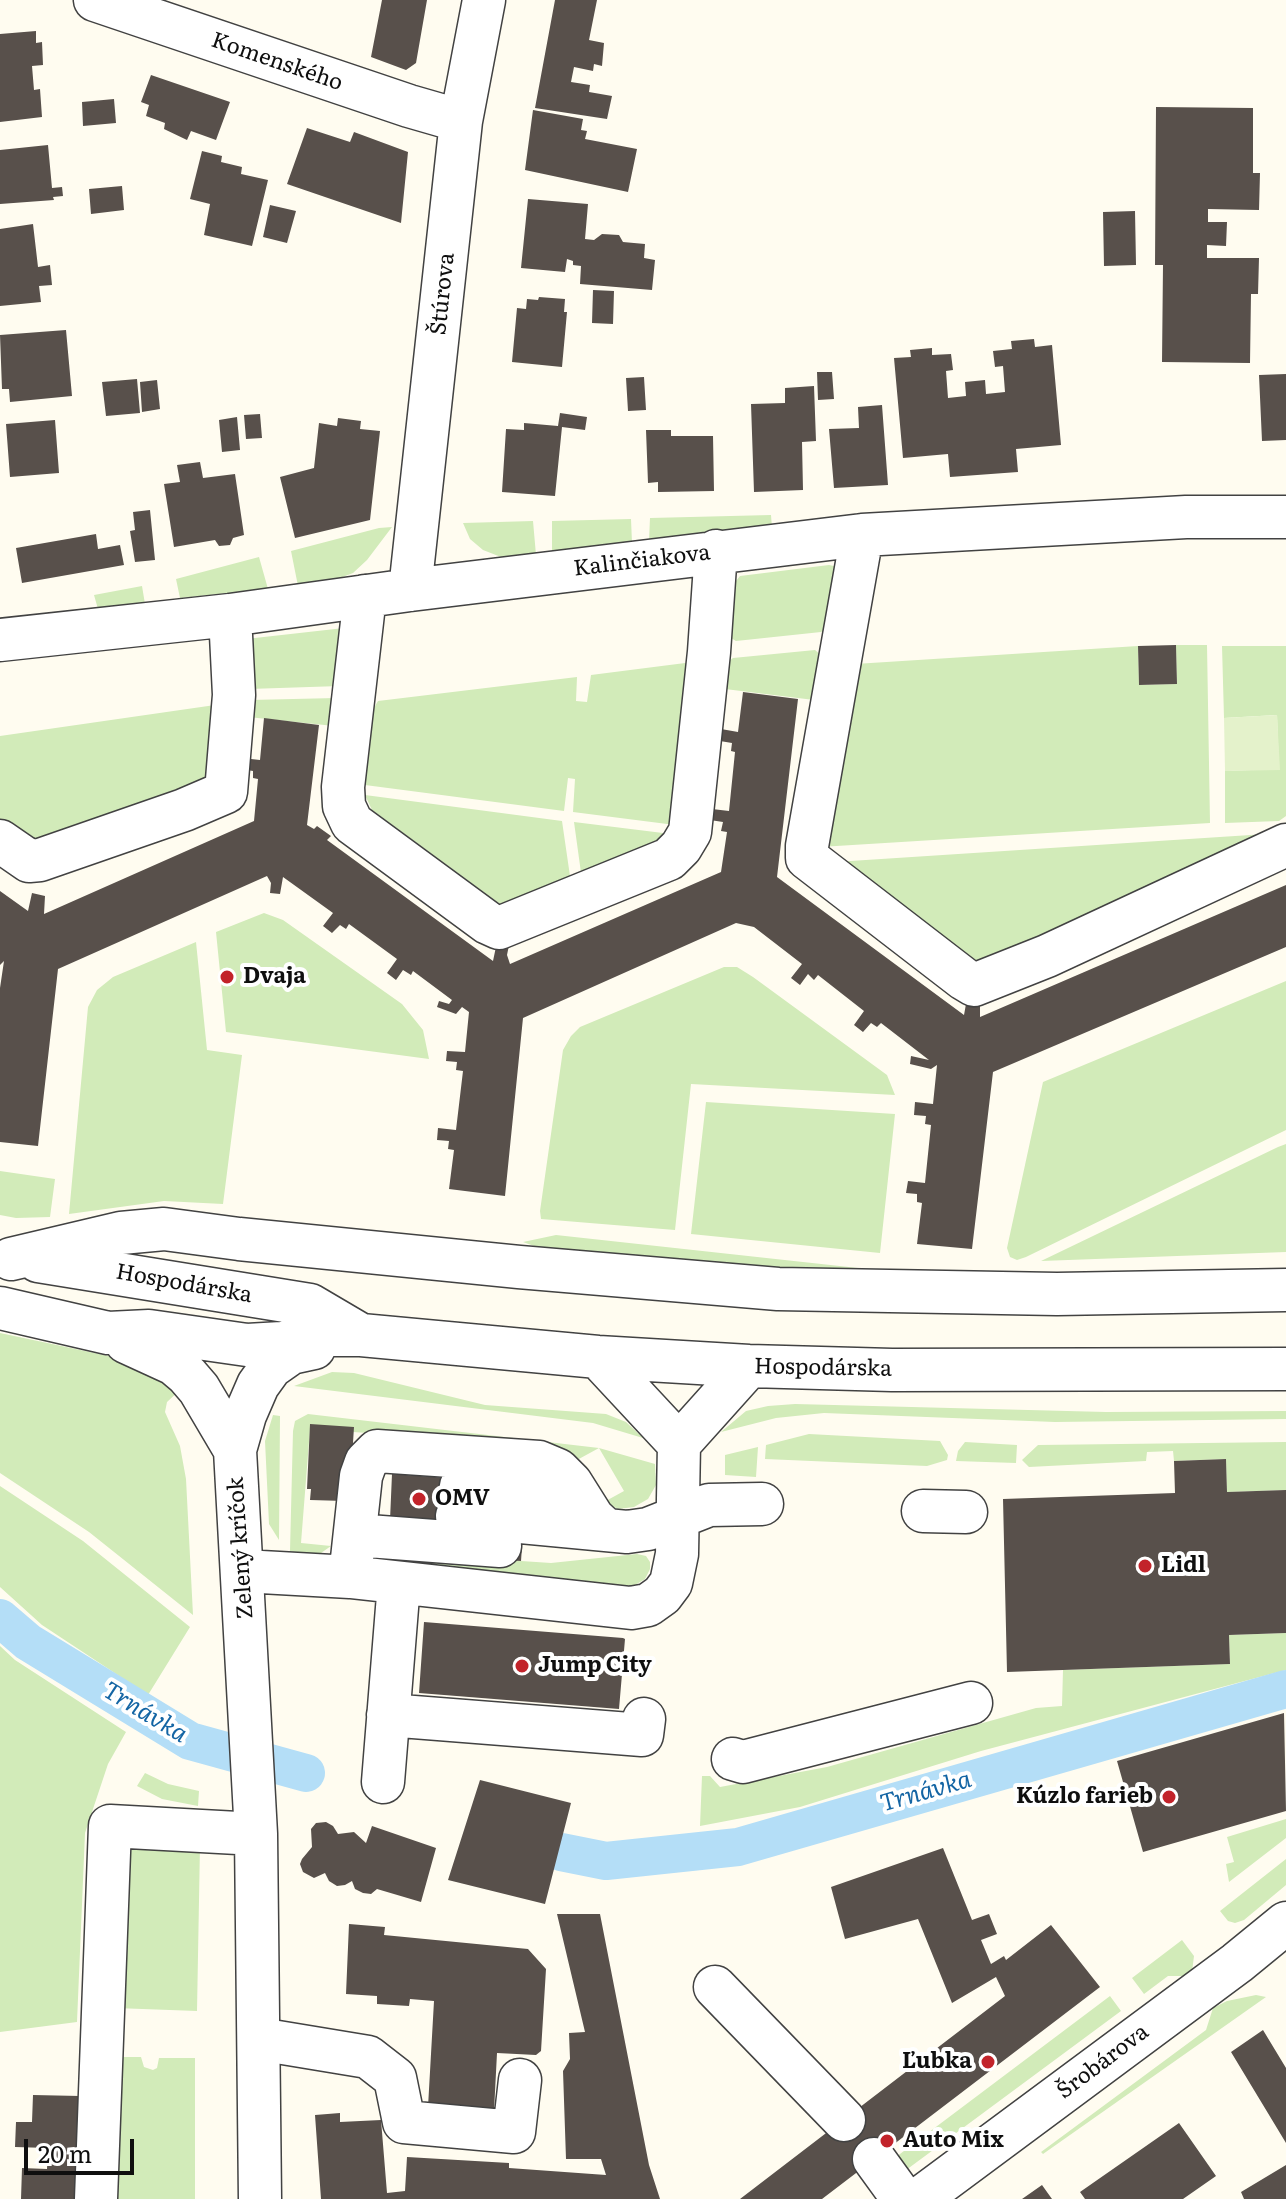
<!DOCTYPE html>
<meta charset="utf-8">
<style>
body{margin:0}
#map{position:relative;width:1286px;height:2199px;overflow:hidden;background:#fffcf0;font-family:Literata,serif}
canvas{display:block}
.scale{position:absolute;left:24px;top:2139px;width:110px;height:36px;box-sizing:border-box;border:4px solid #0f0f0f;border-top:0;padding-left:10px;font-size:24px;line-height:28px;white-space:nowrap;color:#0f0f0f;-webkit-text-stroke:6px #fff;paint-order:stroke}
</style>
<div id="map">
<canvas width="1286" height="2199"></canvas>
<div class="scale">20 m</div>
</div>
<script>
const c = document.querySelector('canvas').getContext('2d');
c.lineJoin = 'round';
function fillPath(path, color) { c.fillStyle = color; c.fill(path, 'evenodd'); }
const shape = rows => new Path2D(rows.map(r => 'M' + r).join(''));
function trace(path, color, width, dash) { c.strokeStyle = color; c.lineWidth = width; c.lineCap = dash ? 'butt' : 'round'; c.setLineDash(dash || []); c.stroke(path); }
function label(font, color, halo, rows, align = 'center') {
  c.font = font + ' Literata,serif'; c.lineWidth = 8; c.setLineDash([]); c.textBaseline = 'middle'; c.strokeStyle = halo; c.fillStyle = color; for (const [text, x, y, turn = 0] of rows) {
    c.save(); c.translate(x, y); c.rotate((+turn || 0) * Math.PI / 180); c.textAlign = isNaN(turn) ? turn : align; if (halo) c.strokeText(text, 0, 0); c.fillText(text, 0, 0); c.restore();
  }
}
fillPath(shape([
 [771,515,772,528,649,541,650,518],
 [631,519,632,543,552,553,552,521],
 [533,521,536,555,501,557,483,550,470,539,463,523],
 [392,527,367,560,353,573,332,581,298,586,291,551,379,528],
 [259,557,268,589,180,598,176,579],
 [829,565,834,566,836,572,826,629,821,632,736,641,731,638,736,581,740,576],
 [142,586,145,604,98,609,94,595],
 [344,628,340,686,249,689,246,639],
 [1176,645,1207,645,1210,823,820,847,855,664,1138,646,1139,685,1177,684],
 [1222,646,1286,646,1286,816,1279,821,1225,823,1225,771,1279,769,1277,715,1224,718],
 [815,650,822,656,814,700,725,689,729,661,733,658],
 [693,662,675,825,573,812,575,779,568,778,564,811,365,785,372,711,378,701,577,677,576,701,587,702,591,675],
 [336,698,334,726,248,717,250,700],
 [222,704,215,779,38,846,0,821,0,736],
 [365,795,562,821,571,883,507,907,497,902,372,810],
 [574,822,671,834,582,880],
 [1266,834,986,961,972,961,835,862],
 [264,913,283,920,402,1004,423,1030,429,1059,226,1032,216,932],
 [196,942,207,1050,242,1055,223,1204,164,1201,69,1214,88,1007,97,990,113,977],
 [724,967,737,967,753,977,887,1075,895,1095,691,1084,675,1230,541,1219,540,1211,563,1050,571,1036,580,1027],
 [1286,981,1286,1130,1026,1257,1017,1260,1010,1257,1007,1248,1043,1082],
 [706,1102,895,1114,880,1253,691,1234],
 [1286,1144,1286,1252,1041,1261,1278,1147],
 [0,1171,55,1179,50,1217,16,1218,0,1215],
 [556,1235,867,1269,873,1272,573,1260,523,1242],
 [0,1333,137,1362,181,1389,167,1402,165,1412,180,1446,186,1479,193,1615,89,1532,0,1473],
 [332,1372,354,1373,485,1405,606,1414,626,1422,643,1438,593,1423,294,1386],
 [795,1404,1106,1412,1286,1411,1286,1419,1055,1422,824,1413,776,1418,721,1432,746,1411,768,1406],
 [308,1414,599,1448,655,1464,656,1485,648,1499,634,1507,618,1509,604,1502,624,1491,599,1448,577,1460,555,1446,310,1429,301,1543,331,1546,321,1553,297,1553,290,1551,293,1431,295,1421],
 [273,1415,280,1416,279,1540,269,1524,265,1441],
 [809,1434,940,1441,948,1455,947,1460,927,1466,765,1459,766,1445],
 [965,1442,1017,1445,1016,1463,956,1461,958,1451],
 [1286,1442,1286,1490,1227,1492,1226,1459,1174,1461,1173,1451,1147,1452,1146,1461,1029,1467,1022,1460,1038,1445],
 [758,1447,756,1477,725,1475,725,1455],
 [0,1486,83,1541,190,1627,148,1695,42,1625,0,1587],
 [386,1552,551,1563,637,1554,646,1556,650,1562,650,1569,645,1579,635,1585,625,1586,385,1562,381,1559,381,1555],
 [1286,1633,1286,1670,981,1751,800,1807,700,1826,702,1776,710,1776,720,1787,827,1767,1036,1708,1062,1706,1063,1670,1230,1664,1229,1635],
 [0,1646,15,1660,126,1732,108,1764,85,1833,77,2022,0,2032],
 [145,1773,168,1784,199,1791,198,1806,162,1799,137,1786],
 [1286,1819,1286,1838,1229,1882,1226,1864,1234,1862,1227,1837],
 [129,1844,200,1845,197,2011,115,2008],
 [1286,1859,1286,1885,1244,1920,1235,1923,1228,1921,1220,1911],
 [1182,1940,1194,1956,1192,1972,1187,1976,1168,1976,1144,1994,1132,1978],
 [1256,1995,1266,1997,1043,2154,1041,2152,1206,2030,1213,2008,1227,2001],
 [1110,1996,1121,2011,898,2176,888,2163],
 [115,2057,141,2057,144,2067,153,2070,157,2068,159,2058,195,2058,195,2199,111,2199]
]), '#d2ebb9');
fillPath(shape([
 [1277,715,1280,770,1225,771,1224,718]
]), '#e4f2cb');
trace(shape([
 [0,1618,28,1642,190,1741,306,1773],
 [561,1852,606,1861,738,1847,1286,1689]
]), '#b4def7', 38);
fillPath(shape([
 [382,0,427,0,416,63,406,70,371,57],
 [555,0,597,0,589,40,604,43,602,66,594,64,593,71,574,67,571,82,590,85,589,92,612,96,607,119,535,108],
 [36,31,36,43,42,42,43,65,32,66,34,90,40,89,42,117,0,122,0,34],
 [151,75,230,102,216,140,191,131,187,140,164,129,165,123,146,116,149,105,141,102],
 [114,99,116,123,83,126,82,102],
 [1156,107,1253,108,1253,173,1260,173,1259,210,1208,209,1208,222,1227,222,1226,246,1207,245,1207,258,1259,258,1258,294,1251,294,1250,363,1162,362,1163,265,1155,265],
 [533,110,583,119,581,130,587,131,585,139,637,149,628,192,525,170],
 [307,128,350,142,354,132,408,152,401,223,287,184],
 [48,145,52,188,62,187,63,196,53,197,54,200,0,204,0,150],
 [202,151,222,156,221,162,242,167,241,174,268,180,252,246,204,235,210,204,190,199],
 [122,186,124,210,91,214,89,189],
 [528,199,588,204,585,239,594,240,602,234,619,235,623,242,645,244,644,258,655,260,652,290,580,284,581,266,573,265,573,261,567,259,565,272,521,268],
 [270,205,296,211,287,243,263,237],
 [1135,211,1136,265,1104,266,1103,212],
 [33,224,38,267,50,265,52,285,39,286,41,302,0,306,0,229],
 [593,290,614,291,613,324,592,323],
 [539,297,565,299,564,312,567,312,562,367,512,362,517,308,526,309,527,299,538,300],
 [66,330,72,396,10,402,9,389,2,389,0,335],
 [1034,339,1035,347,1052,345,1061,445,1016,449,1018,472,950,477,948,454,903,458,894,358,911,357,910,350,932,348,932,355,951,354,953,370,946,371,948,398,966,396,965,382,985,380,986,394,1005,392,1003,366,995,367,993,351,1012,349,1011,341],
 [817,372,832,372,834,399,818,400],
 [1286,374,1286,440,1262,441,1259,375],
 [644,377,646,410,628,411,626,378],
 [137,379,140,413,106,416,102,382],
 [157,380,160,409,142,412,140,382],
 [814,386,816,441,802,442,803,490,754,492,751,404,785,403,785,388],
 [882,405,888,485,834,488,829,429,859,428,858,407],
 [560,413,587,417,585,430,562,427,555,496,502,492,506,429,524,430,524,423,558,426],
 [260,414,262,438,246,439,244,415],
 [237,417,240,450,222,452,219,420],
 [338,418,361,421,360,429,380,431,370,520,295,538,280,477,314,468,319,423,337,426],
 [55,420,59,473,10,477,6,424],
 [646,430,671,430,671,436,713,436,714,491,658,492,658,482,648,483],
 [200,462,203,478,235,474,244,535,233,538,230,545,219,546,215,540,174,547,164,484,180,482,177,465],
 [150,510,155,560,135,562,130,531,135,530,133,512],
 [96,534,98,549,120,545,124,565,22,583,16,548],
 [1176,645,1177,684,1139,685,1138,646],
 [743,692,798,699,777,877,964,1015,966,1004,980,1005,980,1017,1286,885,1286,947,993,1072,972,1249,917,1244,922,1203,917,1202,917,1194,906,1193,908,1181,925,1183,931,1125,925,1124,926,1116,914,1115,915,1102,933,1104,937,1065,931,1069,910,1064,911,1056,929,1060,881,1023,877,1027,871,1023,863,1032,854,1025,864,1011,818,975,814,980,808,974,800,985,791,978,802,964,754,927,736,923,523,1018,505,1196,449,1189,454,1150,448,1149,449,1141,437,1140,438,1128,456,1130,463,1071,456,1070,457,1062,446,1061,447,1051,465,1052,469,1012,462,1007,456,1014,437,1007,439,1001,449,1004,452,1000,413,971,411,975,403,970,396,980,387,973,397,959,349,924,346,929,340,925,332,933,323,926,333,913,283,877,280,894,270,893,271,883,267,876,58,969,38,1146,0,1142,0,988,4,961,0,965,0,891,28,911,32,893,45,896,44,914,254,821,258,779,253,778,253,771,241,769,242,758,260,760,264,718,319,725,307,825,314,829,317,826,331,836,327,840,493,961,497,942,509,945,507,955,510,964,721,872,727,832,721,831,723,822,710,820,712,809,729,811,735,752,731,751,732,743,720,741,721,729,738,732],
 [310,1424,354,1427,350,1490,345,1501,310,1500,311,1489,307,1489],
 [529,1448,521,1561,469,1558,446,1523,390,1520,392,1474,449,1478],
 [1226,1459,1227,1492,1286,1490,1286,1633,1229,1635,1230,1664,1007,1672,1003,1499,1175,1493,1174,1461],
 [424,1622,623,1638,625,1639,619,1709,419,1693],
 [1284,1713,1286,1811,1143,1852,1117,1761],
 [480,1780,571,1803,545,1904,448,1880],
 [326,1822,333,1826,338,1834,354,1832,366,1843,372,1826,436,1848,421,1902,377,1889,371,1894,363,1893,355,1889,352,1881,345,1885,337,1886,329,1881,325,1873,314,1878,303,1872,300,1864,302,1859,312,1847,311,1829,316,1823],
 [943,1848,972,1920,989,1914,997,1934,981,1940,991,1964,1004,1956,1006,1960,1051,1925,1100,1987,822,2199,740,2199,1005,1996,996,1977,952,2003,918,1919,845,1939,831,1887],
 [557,1914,600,1914,649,2165,660,2199,321,2199,315,2115,340,2113,340,2122,381,2120,387,2193,405,2191,407,2157,509,2163,509,2168,606,2175,601,2159,566,2159,563,2071,570,2059,569,2033,585,2032],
 [349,1924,385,1927,384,1935,528,1949,546,1969,541,2051,536,2055,497,2053,494,2111,428,2107,434,2001,410,1999,409,2006,377,2004,377,1996,346,1994],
 [1263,2030,1286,2068,1286,2143,1231,2052],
 [33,2095,80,2096,76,2199,21,2199,22,2168,47,2169,48,2148,15,2147,16,2122,32,2122],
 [1179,2123,1216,2176,1183,2199,1085,2199,1080,2192],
 [1286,2165,1286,2199,1244,2199,1241,2192],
 [1042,2185,1052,2199,1022,2199]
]), '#58504b');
const minor = shape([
 [95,0,409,106,461,121],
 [862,535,807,846,807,858,964,979,974,985,1047,956,1286,845],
 [410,590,461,121,484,0],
 [365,596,343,787,344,806,352,823,488,923,499,928,669,859,681,847,690,832,709,652,716,551],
 [0,640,230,615,410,590,862,535,1186,517,1286,517],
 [0,841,29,861,40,860,184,810,226,792,234,695,230,615],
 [11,1259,121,1233,164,1229,239,1239,519,1267,778,1289,1057,1294,1286,1290],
 [38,1261,310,1305,361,1335],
 [0,1308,108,1333,149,1331,247,1345,282,1343,322,1335,361,1335,598,1357,749,1366,892,1370,1286,1369],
 [126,1342,174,1364,187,1375,199,1389,235,1450],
 [679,1444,749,1366],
 [461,1486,537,1492,557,1500,584,1517],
 [923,1511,966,1512],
 [457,1516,627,1532,648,1529,709,1505,762,1504],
 [355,1535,500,1546],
 [243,1571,350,1577,631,1608,648,1605,662,1595,671,1583,677,1554,679,1444,598,1357],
 [350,1577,361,1476,366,1462,377,1451,539,1462,558,1470,571,1483,593,1518,606,1530],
 [388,1715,642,1735,644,1719],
 [733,1759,743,1762,971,1703],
 [383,1782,399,1583],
 [715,1987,844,2120],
 [259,2039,368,2057,395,2078,404,2122,514,2132,520,2080],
 [874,2159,903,2199],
 [96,2199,110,1826,256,1834],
 [260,2199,256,1834,235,1450,245,1415,258,1385,271,1367,291,1353,314,1348],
 [919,2199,1237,1963,1286,1923]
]);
trace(minor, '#424242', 45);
trace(minor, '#fff', 42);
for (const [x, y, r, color] of [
 [227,977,8,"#c2232a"],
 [419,1499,8,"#c2232a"],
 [1145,1566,8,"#c2232a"],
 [522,1666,8,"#c2232a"],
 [1169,1797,8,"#c2232a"],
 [988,2062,8,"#c2232a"],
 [887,2141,8,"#c2232a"]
]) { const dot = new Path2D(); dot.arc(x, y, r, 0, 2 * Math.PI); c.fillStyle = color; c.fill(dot); trace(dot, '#fff', 3); }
label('22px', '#0f0f0f', '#fff', [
 ["Komenského",277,62,19],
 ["Štúrova",443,294,-84],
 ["Kalinčiakova",642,561,-7],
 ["Hospodárska",184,1284,10],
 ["Hospodárska",823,1368,1],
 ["Zelený kríčok",241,1548,-94],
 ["Šrobárova",1103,2062,-37]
]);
label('bold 22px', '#0f0f0f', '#fff', [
 ["Dvaja",243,977],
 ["OMV",435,1499],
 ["Lidl",1161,1566],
 ["Jump City",538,1666],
 ["Kúzlo farieb",1153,1797,"right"],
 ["Ľubka",972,2062,"right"],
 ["Auto Mix",903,2141]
], 'left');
label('italic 24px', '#1465a4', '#fff', [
 ["Trnávka",145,1713,31],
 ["Trnávka",926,1792,-16]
]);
</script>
